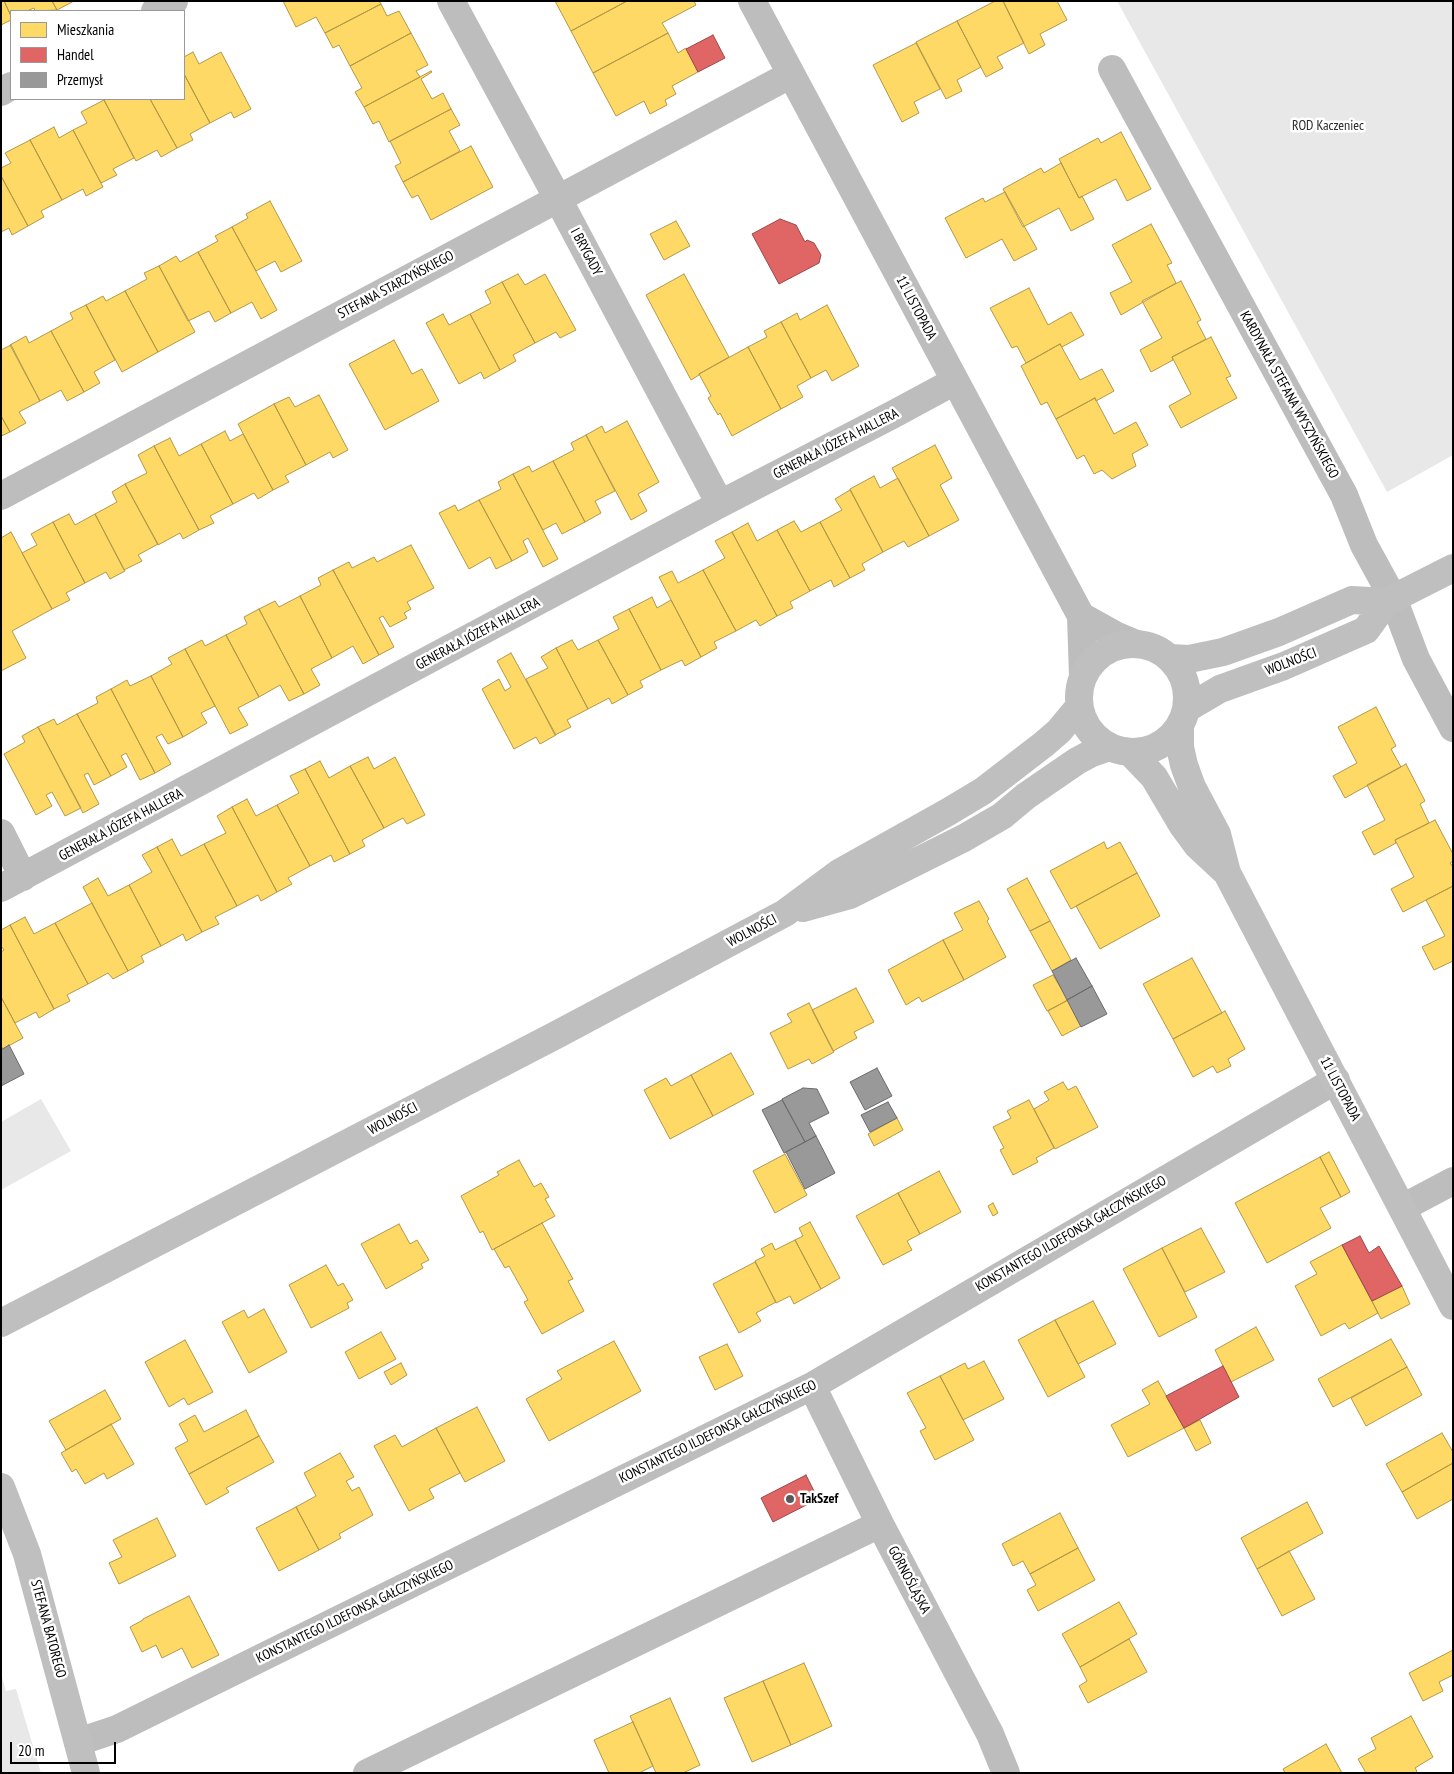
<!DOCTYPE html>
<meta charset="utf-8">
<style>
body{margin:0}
#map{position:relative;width:1454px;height:1774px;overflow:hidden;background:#fff;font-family:"PT Sans Narrow",sans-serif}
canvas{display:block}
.frame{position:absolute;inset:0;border:2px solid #000;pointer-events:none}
.legend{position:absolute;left:10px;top:10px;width:175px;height:90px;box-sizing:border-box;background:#fff;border:1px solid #999;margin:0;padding:6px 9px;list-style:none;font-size:15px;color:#000}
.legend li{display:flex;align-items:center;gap:10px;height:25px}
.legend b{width:25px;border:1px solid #999}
.scale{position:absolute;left:10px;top:1742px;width:106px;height:22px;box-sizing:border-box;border:2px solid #000;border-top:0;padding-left:6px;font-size:15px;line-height:18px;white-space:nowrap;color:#000;-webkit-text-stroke:4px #fff;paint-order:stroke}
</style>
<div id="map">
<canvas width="1454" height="1774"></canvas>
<div class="frame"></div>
<ul class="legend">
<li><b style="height:14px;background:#ffd966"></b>Mieszkania</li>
<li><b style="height:14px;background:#e06666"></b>Handel</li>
<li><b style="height:14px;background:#999"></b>Przemysł</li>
</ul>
<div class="scale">20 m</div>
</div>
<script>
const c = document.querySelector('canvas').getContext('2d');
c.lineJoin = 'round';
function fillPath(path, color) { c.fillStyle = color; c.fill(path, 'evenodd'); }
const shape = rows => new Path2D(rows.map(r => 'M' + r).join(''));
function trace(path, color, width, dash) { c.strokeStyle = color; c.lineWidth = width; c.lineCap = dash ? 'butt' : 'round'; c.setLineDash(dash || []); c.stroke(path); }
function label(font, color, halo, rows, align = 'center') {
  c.font = font + ' "PT Sans Narrow",sans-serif'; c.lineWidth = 5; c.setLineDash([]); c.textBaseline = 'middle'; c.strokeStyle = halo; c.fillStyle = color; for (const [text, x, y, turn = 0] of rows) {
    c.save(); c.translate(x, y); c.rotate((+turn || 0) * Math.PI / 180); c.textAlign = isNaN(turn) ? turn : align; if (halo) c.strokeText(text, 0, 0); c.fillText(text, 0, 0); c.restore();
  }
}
fillPath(shape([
 [1117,1,1453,1,1453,455,1387,492],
 [41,1099,71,1151,1,1190,1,1122],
 [1,1674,6,1691,16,1689,41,1773,1,1773]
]), '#e8e8e8');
const homes = shape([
 [1,1,4,1,11,16,11,20,1,25,1,1],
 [4,1,52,1,57,10,35,11,34,8,27,11,11,11,11,16,4,1],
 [52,1,74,1,57,10,52,1],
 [283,1,379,1,381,4,325,33,316,17,296,27,283,1],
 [555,1,627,1,571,31,555,1],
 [627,1,694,1,696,5,662,23,668,33,593,73,571,31,627,1],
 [995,1,1003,1,1024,43,997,57,1003,68,986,77,957,21,995,1],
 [1003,1,1057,1,1067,20,1040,34,1045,45,1029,54,1003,1],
 [381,4,387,16,399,11,411,33,350,66,339,45,333,48,325,33,381,4],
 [957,21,981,67,957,80,962,91,946,99,916,42,957,21],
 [411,33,428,65,416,71,420,77,364,107,355,92,362,88,350,66,411,33],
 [668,33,678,53,686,48,698,72,672,86,676,94,665,100,667,105,650,114,644,101,616,116,593,73,668,33],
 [916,43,940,89,914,102,919,113,902,122,873,65,916,43],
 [193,52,199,64,221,52,251,109,234,118,231,112,210,123,184,74,184,57,193,52],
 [431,71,432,72,421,79,432,99,443,93,451,109,389,142,379,121,373,124,364,107,431,71],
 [184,74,210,123,190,134,193,140,177,148,150,99,184,99,184,74],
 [106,99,150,99,177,148,161,157,157,150,136,161,104,100,106,99],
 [104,100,134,158,113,169,117,175,101,183,73,130,87,123,81,112,104,100],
 [451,109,460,125,449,131,460,151,403,182,395,166,401,163,390,141,451,109],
 [54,127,59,138,73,130,103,187,86,196,83,189,62,200,30,140,54,127],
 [1121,132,1151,189,1127,201,1116,179,1079,198,1059,159,1098,138,1101,143,1121,132],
 [30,140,62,200,41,211,44,217,28,226,1,176,1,168,11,163,5,153,30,140],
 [471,146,493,187,431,220,418,195,412,198,403,182,471,146],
 [1061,163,1079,198,1082,196,1094,219,1071,231,1059,208,1023,227,1003,189,1041,168,1044,173,1061,163],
 [1,176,28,226,12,235,9,228,1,232,1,176],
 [1005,192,1037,249,1014,261,1002,239,966,258,945,218,983,198,985,202,1005,192],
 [270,201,302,261,281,272,275,261,256,271,232,227,248,218,246,214,270,201],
 [676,221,690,246,664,260,650,234,676,221],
 [1151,224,1172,263,1167,265,1176,283,1121,315,1110,293,1132,282,1112,245,1151,224],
 [232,227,277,310,261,319,252,302,231,313,198,252,218,241,215,236,232,227],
 [198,252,231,313,215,322,209,311,188,321,159,266,176,256,180,262,198,252],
 [159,266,195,332,158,352,125,291,147,279,144,273,159,266],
 [518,274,525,285,545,274,576,330,560,338,556,332,535,343,502,282,518,274],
 [684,274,729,357,699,374,699,375,691,380,646,295,684,274],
 [1181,281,1201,320,1197,322,1206,339,1172,357,1173,360,1151,372,1140,350,1162,338,1142,301,1181,281],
 [502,282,535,343,513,355,516,361,500,370,470,314,491,303,485,291,502,282],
 [1029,288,1048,325,1071,312,1084,335,1062,347,1060,344,1026,363,1017,346,1012,348,990,308,1029,288],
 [125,291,158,352,122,372,86,305,103,296,106,301,125,291],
 [86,305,115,360,94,372,100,383,84,392,51,331,73,319,70,313,86,305],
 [827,305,859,366,832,381,826,370,811,378,781,322,797,313,800,320,827,305],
 [443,314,449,325,470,314,500,370,484,379,481,372,459,384,426,323,443,314],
 [781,322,811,378,797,386,803,397,781,409,748,347,767,337,764,331,781,322],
 [51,331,84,392,67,401,61,390,40,401,10,345,26,336,29,343,51,331],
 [1211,337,1231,376,1226,378,1237,398,1181,428,1169,406,1191,394,1172,357,1211,337],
 [394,340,412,374,422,369,439,401,385,430,349,364,394,340],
 [1060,344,1080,380,1102,369,1114,391,1096,401,1095,398,1056,419,1047,402,1041,405,1021,366,1060,344],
 [11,345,40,401,19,412,26,423,10,432,1,416,1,350,11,345],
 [748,347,781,409,732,436,720,413,718,415,708,398,711,396,699,374,748,347],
 [319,395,348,450,333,458,330,452,306,465,274,404,289,397,295,407,319,395],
 [1095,398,1114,434,1136,422,1148,445,1132,454,1136,466,1112,479,1102,470,1094,474,1084,455,1077,459,1056,419,1095,398],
 [274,404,306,465,285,476,289,482,273,490,238,424,274,404],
 [1,416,10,432,1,436,1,416],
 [627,421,659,482,638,494,647,511,631,520,586,435,602,426,605,433,627,421],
 [225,431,230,441,243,434,273,490,258,499,254,493,233,504,201,444,225,431],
 [586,435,615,491,595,501,601,513,585,522,553,461,574,450,571,443,586,435],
 [170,438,179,456,201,444,233,504,210,516,214,523,199,530,154,446,170,438],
 [935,445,952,478,940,485,959,520,929,536,892,468,935,445],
 [154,446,199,530,183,539,180,533,158,545,125,484,147,473,138,455,154,446],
 [553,461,585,522,562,534,556,523,543,530,513,474,529,466,532,472,553,461],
 [513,474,558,559,543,567,528,538,523,541,528,552,512,561,479,500,501,489,498,482,513,474],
 [874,476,880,488,898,478,929,536,908,547,904,541,883,552,850,489,874,476],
 [125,484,158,544,138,555,142,561,124,570,95,514,117,502,112,492,125,484],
 [850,490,883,552,862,564,865,570,850,578,820,522,842,510,835,499,850,490],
 [479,500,512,561,496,569,490,557,469,569,439,513,455,505,458,511,479,500],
 [69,514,75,525,95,514,125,571,110,579,106,572,85,583,53,522,69,514],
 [794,521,801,532,820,522,850,578,834,587,831,580,810,591,777,530,794,521],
 [53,522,85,583,66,593,70,600,52,609,22,553,37,545,31,534,53,522],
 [748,523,757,541,777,530,810,591,790,602,793,608,777,616,732,532,748,523],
 [11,532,52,609,12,631,26,658,1,671,1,538,11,532],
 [732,532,777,616,760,626,756,620,736,631,703,570,725,558,715,541,732,532],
 [411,545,434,588,407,602,411,609,404,613,407,618,390,627,383,616,379,618,394,647,379,655,333,570,349,562,352,568,374,557,377,562,411,545],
 [333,570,379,655,363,664,353,646,332,658,300,596,321,585,318,578,333,570],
 [703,570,736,631,714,642,717,648,701,657,659,577,672,571,678,583,703,570],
 [300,596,332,658,311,669,320,685,304,694,259,609,275,601,279,607,300,596],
 [652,597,657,608,671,600,701,657,685,666,682,660,661,670,629,609,652,597],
 [259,609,304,694,289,701,280,685,259,697,226,635,247,624,244,617,259,609],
 [629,609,661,670,640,681,643,687,628,695,598,640,619,629,613,617,629,609],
 [226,635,259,697,238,708,248,725,230,734,185,649,202,640,205,646,226,635],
 [572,640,578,650,598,640,628,695,612,704,609,698,588,709,556,648,572,640],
 [556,648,588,709,567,720,571,727,555,735,526,679,548,668,541,657,556,648],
 [185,649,215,706,201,713,207,723,183,737,151,676,172,664,168,658,185,649],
 [511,653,556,735,540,744,536,737,514,749,482,689,499,679,505,691,511,687,497,661,511,653],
 [151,676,183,737,168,744,162,734,156,737,171,764,155,773,111,689,127,680,130,686,151,676],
 [111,689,155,773,140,780,126,753,121,756,127,767,111,776,77,714,98,703,96,697,111,689],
 [1376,707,1396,746,1391,749,1401,767,1345,798,1333,776,1357,763,1338,727,1376,707],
 [77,714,111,776,94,785,88,773,84,775,99,804,83,813,38,727,54,719,57,725,77,714],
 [38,727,81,808,65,816,52,792,46,795,52,806,36,815,4,754,25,742,22,736,38,727],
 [368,757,374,769,395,757,425,815,407,824,403,818,384,828,350,766,368,757],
 [320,761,329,778,350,766,384,828,362,840,365,846,350,854,305,769,320,761],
 [1406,764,1425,801,1420,804,1429,823,1395,840,1396,843,1374,855,1362,832,1385,820,1367,785,1406,764],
 [305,769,350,854,334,862,331,855,310,866,277,805,299,793,290,776,305,769],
 [247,799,256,816,277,805,310,866,288,878,292,884,277,892,232,807,247,799],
 [232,807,277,892,261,901,258,895,237,906,204,844,226,833,217,816,232,807],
 [1435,820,1453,854,1453,861,1450,863,1453,867,1453,886,1403,912,1391,889,1414,877,1395,840,1435,820],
 [172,839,181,856,204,844,237,906,215,917,219,924,202,932,157,847,172,839],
 [1104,842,1107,849,1120,842,1137,873,1071,909,1050,871,1104,842],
 [157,847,202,932,186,941,183,934,161,946,129,885,152,872,142,855,157,847],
 [1137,873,1160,916,1100,949,1076,906,1137,873],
 [98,878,108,896,129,885,161,946,141,956,144,962,128,971,83,887,98,878],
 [1027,878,1050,921,1030,931,1007,889,1027,878],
 [1453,886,1453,961,1434,970,1422,947,1445,936,1426,900,1453,886],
 [979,901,989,919,987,921,1006,957,964,980,943,940,963,930,954,913,979,901],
 [92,903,128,971,113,979,108,973,88,984,55,923,92,903],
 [25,917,34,934,55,923,88,984,67,995,70,1001,54,1009,10,925,25,917],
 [1050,921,1071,960,1052,971,1030,931,1050,921],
 [10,925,54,1009,39,1018,36,1012,15,1023,1,997,1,952,4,950,1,946,1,930,10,925],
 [943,940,964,980,922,1002,919,997,906,1005,888,970,943,940],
 [1192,958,1222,1013,1173,1039,1143,984,1192,958],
 [1053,975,1068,1000,1047,1011,1033,985,1053,975],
 [856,988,874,1022,854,1032,857,1038,833,1051,812,1010,856,988],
 [1,997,23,1038,3,1049,1,1046,1,997],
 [1068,1000,1081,1026,1062,1036,1048,1011,1068,1000],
 [809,1003,834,1052,812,1064,809,1059,788,1069,770,1033,792,1022,787,1014,809,1003],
 [1225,1011,1245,1049,1228,1059,1231,1066,1217,1073,1213,1066,1193,1077,1173,1039,1225,1011],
 [731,1053,754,1094,713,1116,691,1075,731,1053],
 [691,1075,713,1116,670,1139,644,1090,666,1078,671,1086,691,1075],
 [1063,1082,1068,1090,1076,1086,1098,1127,1055,1149,1034,1109,1049,1100,1044,1092,1063,1082],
 [1029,1100,1054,1148,1036,1158,1038,1162,1013,1175,1000,1150,1004,1148,993,1127,1011,1118,1007,1111,1029,1100],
 [897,1118,903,1130,874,1146,868,1134,897,1118],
 [1329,1152,1350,1192,1341,1197,1320,1157,1329,1152],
 [785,1154,807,1195,775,1213,753,1171,785,1154],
 [1320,1157,1341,1197,1320,1208,1331,1228,1267,1263,1235,1203,1320,1157],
 [519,1160,534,1187,541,1183,549,1197,545,1199,555,1216,492,1250,483,1231,480,1233,461,1196,499,1175,497,1172,519,1160],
 [939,1171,961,1212,920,1234,898,1193,939,1171],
 [898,1193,920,1234,907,1241,912,1250,883,1265,856,1216,898,1193],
 [993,1203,998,1213,993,1216,988,1206,993,1203],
 [810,1222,840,1278,821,1289,795,1240,803,1236,799,1228,810,1222],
 [542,1223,573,1279,568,1281,584,1311,542,1334,524,1302,528,1300,509,1266,505,1268,494,1249,542,1223],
 [399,1224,410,1244,417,1240,429,1260,421,1264,423,1268,386,1289,361,1244,399,1224],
 [1201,1228,1225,1272,1185,1292,1162,1248,1201,1228],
 [795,1240,821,1289,794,1304,790,1296,776,1303,755,1261,765,1256,761,1249,772,1243,775,1250,795,1240],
 [1342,1245,1378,1313,1349,1329,1345,1323,1321,1336,1295,1286,1317,1274,1310,1262,1342,1245],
 [1162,1248,1197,1317,1159,1337,1123,1269,1162,1248],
 [755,1262,776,1302,756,1313,761,1321,739,1333,713,1284,755,1262],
 [326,1265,338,1286,343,1283,353,1300,347,1303,349,1308,311,1328,289,1285,326,1265],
 [1402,1286,1410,1304,1381,1319,1372,1301,1402,1286],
 [1093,1301,1116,1344,1078,1364,1055,1320,1093,1301],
 [264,1309,287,1352,249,1373,222,1322,244,1310,248,1318,264,1309],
 [1055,1320,1085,1377,1048,1397,1018,1340,1055,1320],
 [1256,1327,1274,1360,1231,1382,1215,1350,1256,1327],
 [381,1332,396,1359,359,1379,345,1352,381,1332],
 [1391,1339,1407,1367,1333,1407,1318,1379,1391,1339],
 [185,1340,213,1392,188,1405,184,1398,169,1407,145,1362,185,1340],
 [614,1341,641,1391,549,1441,526,1399,562,1379,557,1371,614,1341],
 [727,1344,743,1376,715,1390,699,1357,727,1344],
 [984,1361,1004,1399,963,1420,940,1376,965,1363,968,1369,984,1361],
 [401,1363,407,1375,391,1385,384,1372,401,1363],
 [1407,1367,1422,1395,1366,1426,1351,1398,1407,1367],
 [940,1376,974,1440,935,1460,920,1431,926,1428,907,1393,940,1376],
 [1158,1381,1184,1428,1128,1457,1111,1425,1150,1404,1142,1390,1158,1381],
 [105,1390,121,1419,66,1450,49,1421,105,1390],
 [477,1407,505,1461,465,1482,436,1428,477,1407],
 [246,1410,259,1436,189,1474,175,1448,188,1441,179,1424,195,1415,204,1432,246,1410],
 [1200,1420,1211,1443,1196,1451,1184,1428,1200,1420],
 [111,1424,134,1464,107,1479,104,1473,85,1484,76,1469,72,1472,61,1453,111,1424],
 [436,1428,460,1473,429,1489,434,1498,409,1511,374,1446,395,1435,402,1447,436,1428],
 [1442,1433,1453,1452,1453,1463,1402,1492,1386,1464,1442,1433],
 [259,1436,274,1462,226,1488,229,1492,206,1505,189,1474,259,1436],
 [340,1453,354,1477,346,1481,352,1491,359,1487,373,1515,339,1534,341,1538,319,1550,296,1507,316,1496,304,1473,340,1453],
 [1453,1463,1453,1499,1417,1519,1402,1492,1453,1463],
 [1307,1502,1323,1533,1257,1569,1241,1538,1307,1502],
 [296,1507,319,1550,279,1571,256,1528,296,1507],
 [1060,1513,1078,1548,1030,1574,1023,1561,1013,1566,1002,1544,1060,1513],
 [157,1518,176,1556,119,1584,109,1563,122,1557,113,1540,157,1518],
 [1078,1548,1095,1580,1038,1611,1027,1590,1036,1585,1030,1574,1078,1548],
 [1289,1551,1315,1599,1282,1616,1257,1569,1289,1551],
 [189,1596,219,1655,192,1668,182,1648,162,1658,156,1645,142,1652,130,1627,143,1620,143,1619,189,1596],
 [1119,1602,1137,1634,1080,1667,1062,1634,1119,1602],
 [1129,1639,1147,1672,1088,1703,1079,1686,1087,1681,1080,1667,1129,1639],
 [1453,1650,1453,1675,1439,1682,1443,1691,1423,1701,1409,1673,1453,1650],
 [804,1663,832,1726,791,1745,763,1681,804,1663],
 [763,1681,791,1745,752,1762,724,1698,763,1681],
 [670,1698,700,1765,683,1773,656,1773,630,1716,670,1698],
 [1411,1716,1433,1757,1415,1768,1417,1771,1415,1773,1366,1773,1358,1759,1376,1749,1371,1738,1411,1716],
 [633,1722,653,1766,639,1773,609,1773,594,1740,633,1722],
 [1326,1744,1342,1773,1285,1773,1283,1769,1326,1744]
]);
fillPath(homes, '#ffd966');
trace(homes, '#b29847', 1);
const shops = shape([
 [713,35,725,58,698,72,686,49,713,35],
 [780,219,796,225,805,242,807,240,814,243,821,255,819,263,779,284,752,234,780,219],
 [1360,1236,1369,1253,1379,1246,1402,1286,1372,1301,1342,1245,1360,1236],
 [1223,1366,1239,1397,1184,1428,1166,1396,1223,1366],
 [806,1475,818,1499,773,1522,761,1498,806,1475]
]);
fillPath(shops, '#e06666');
trace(shops, '#9d4747', 1);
const industry = shape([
 [1076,958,1092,986,1067,1000,1052,971,1076,958],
 [1092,986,1107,1014,1081,1027,1067,1000,1092,986],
 [9,1045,24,1074,1,1086,1,1050,9,1045],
 [877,1068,892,1096,865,1110,850,1082,877,1068],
 [803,1088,817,1089,829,1113,809,1123,816,1136,805,1142,782,1099,803,1088],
 [782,1100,805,1142,784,1153,762,1110,782,1100],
 [888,1102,897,1118,870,1132,861,1115,888,1102],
 [816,1136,835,1173,805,1189,786,1152,816,1136]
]);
fillPath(industry, '#999');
trace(industry, '#6b6b6b', 1);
trace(shape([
 [451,1,558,199,720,504],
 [752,1,1081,616,1083,676],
 [155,11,174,1],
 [1112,69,1344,495,1364,545,1393,598,1416,659,1453,728],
 [1,92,11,86],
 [1,496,790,75],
 [1081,616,1117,636,1136,644],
 [1,833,23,877],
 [1,888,720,504,892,415,955,381],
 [1402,1208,1453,1181],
 [812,1386,880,1524,990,1734,1006,1773],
 [78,1742,117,1729,812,1386,1336,1080],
 [367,1773,880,1524]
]), '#bdbdbd', 28);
trace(shape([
 '1079 698a54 54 0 1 1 108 0a54 54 0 1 1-108 0Z',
 [1170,658,1189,659,1223,652,1279,632,1352,600,1386,602],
 [1186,709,1220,689,1284,666,1366,630,1386,602,1453,568],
 [1180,725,1180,747,1184,765,1192,787,1217,834,1227,873,1453,1306],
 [1130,752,1154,777,1183,826,1197,845,1227,873],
 [803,908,850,895,964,838,1002,816,1026,796,1077,761,1092,753,1109,747],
 [1,1323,558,1034,785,913,839,873,948,812,983,791,1044,744,1059,731,1079,707],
 [1,1487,27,1554,86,1773]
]), '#bfbfbf', 28);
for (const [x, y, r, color] of [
 [790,1499,5,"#595959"]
]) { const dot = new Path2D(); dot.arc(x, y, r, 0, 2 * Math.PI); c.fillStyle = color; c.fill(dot); trace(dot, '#fff', 2); }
label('14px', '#2c2c2c', '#fff', [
 ["ROD Kaczeniec",1328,126]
]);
label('14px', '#000', '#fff', [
 ["I BRYGADY",586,252,62],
 ["STEFANA STARZYŃSKIEGO",396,285,-28],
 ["11 LISTOPADA",916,308,62],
 ["KARDYNAŁA STEFANA WYSZYŃSKIEGO",1289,395,61],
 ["GENERAŁA JÓZEFA HALLERA",836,444,-27],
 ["GENERAŁA JÓZEFA HALLERA",478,634,-28],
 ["WOLNOŚCI",1291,662,-21],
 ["GENERAŁA JÓZEFA HALLERA",121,825,-28],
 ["WOLNOŚCI",752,931,-28],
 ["11 LISTOPADA",1340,1089,62],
 ["WOLNOŚCI",393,1119,-28],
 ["KONSTANTEGO ILDEFONSA GAŁCZYŃSKIEGO",1071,1234,-30],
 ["KONSTANTEGO ILDEFONSA GAŁCZYŃSKIEGO",718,1432,-26],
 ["GÓRNOŚLĄSKA",909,1580,62],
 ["KONSTANTEGO ILDEFONSA GAŁCZYŃSKIEGO",355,1612,-26],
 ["STEFANA BATOREGO",48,1629,75]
]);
label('bold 14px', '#000', '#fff', [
 ["TakSzef",800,1499]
], 'left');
</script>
